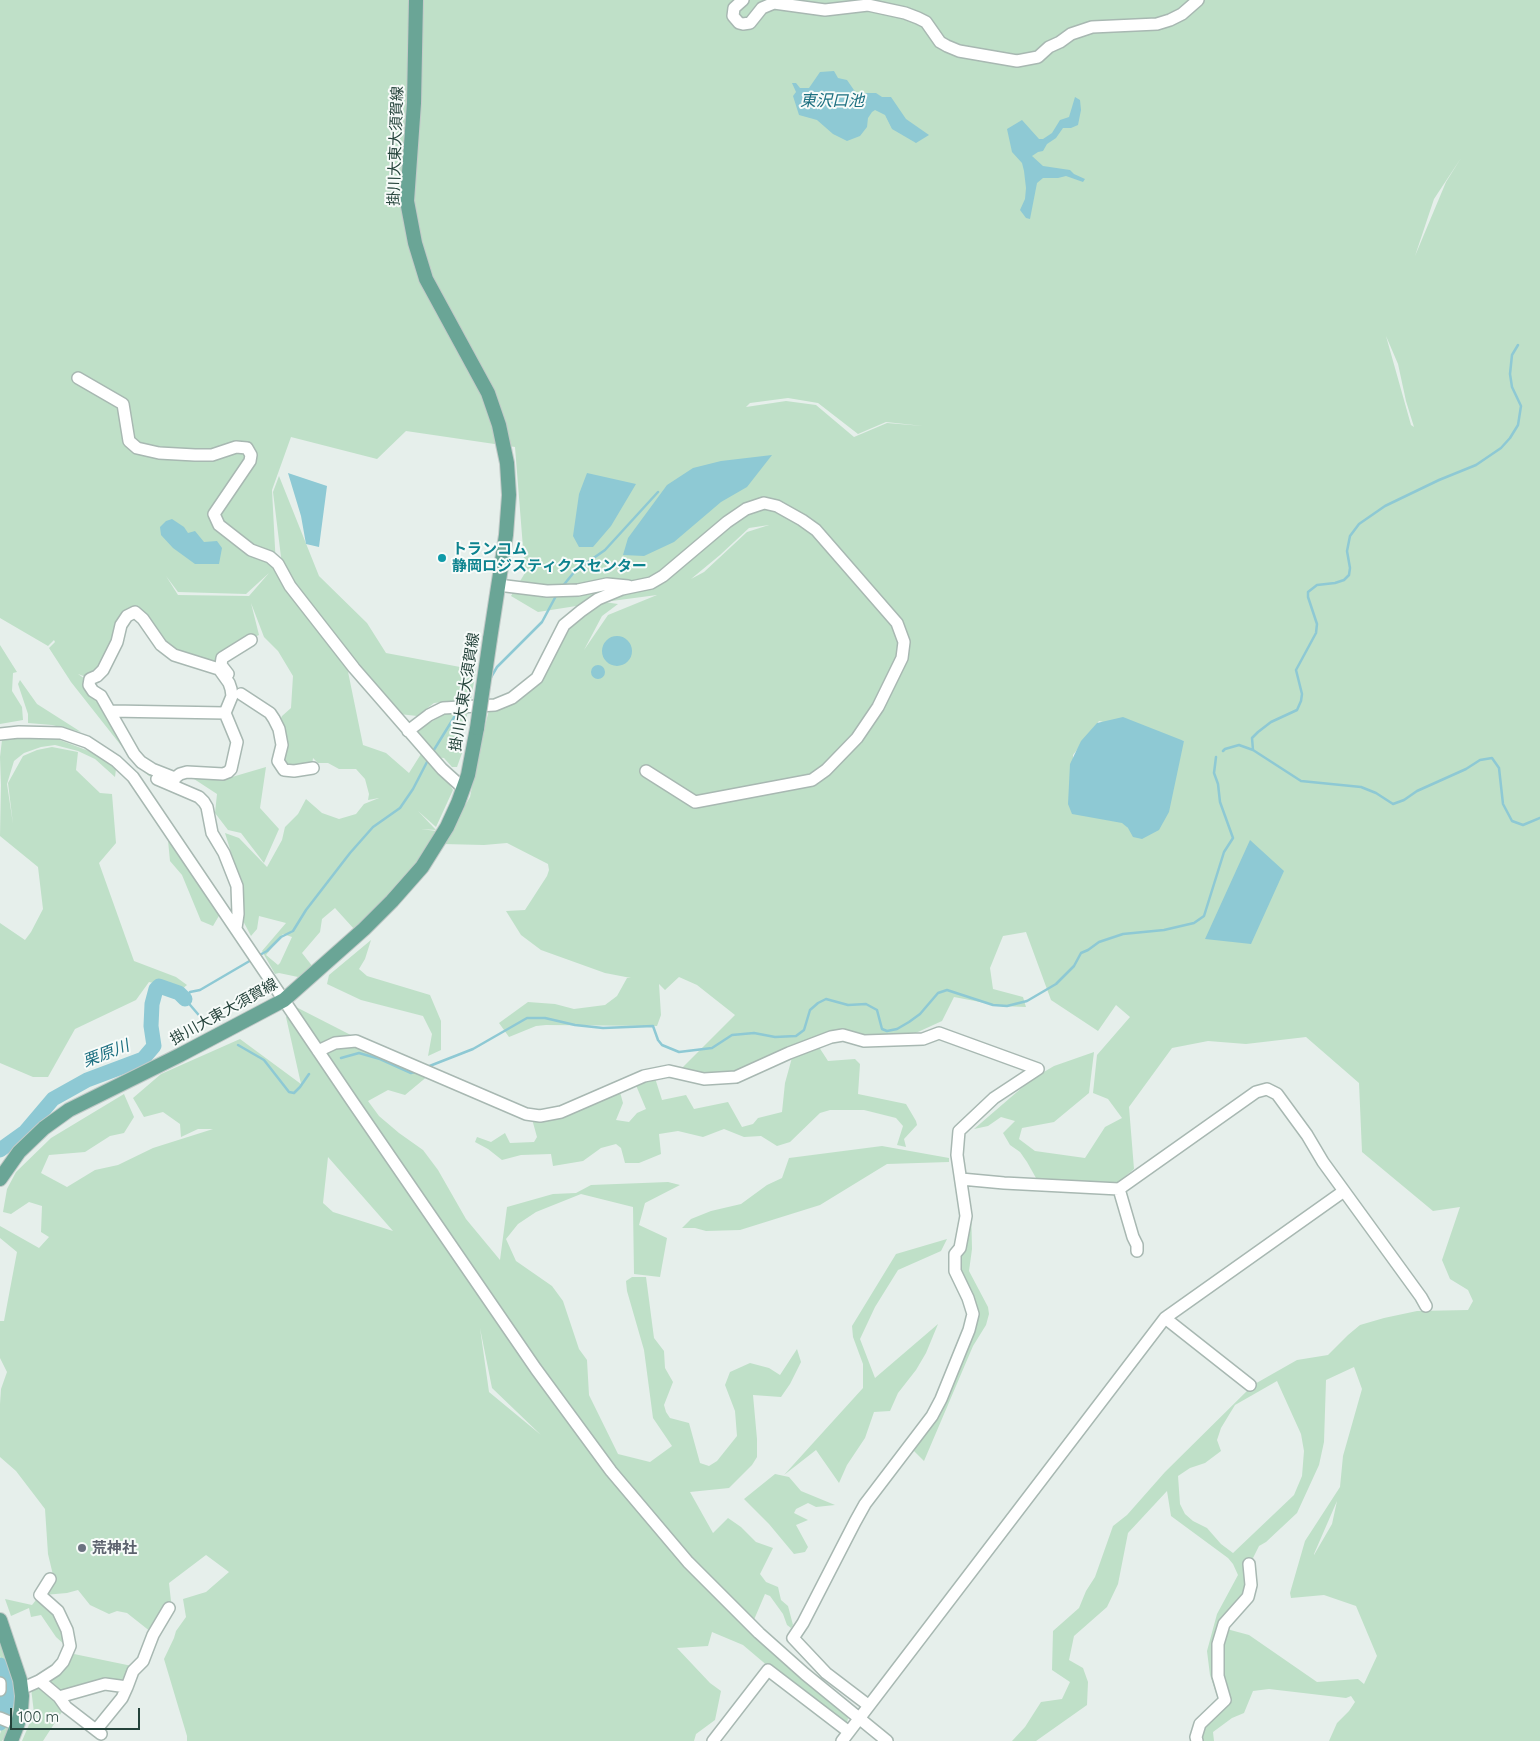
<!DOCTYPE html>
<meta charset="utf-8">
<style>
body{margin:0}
#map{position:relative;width:1540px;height:1741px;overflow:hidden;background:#e6efeb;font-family:Quicksand,sans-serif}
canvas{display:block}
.scale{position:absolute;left:10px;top:1708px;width:130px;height:22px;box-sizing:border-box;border:2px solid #24423a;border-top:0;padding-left:6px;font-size:15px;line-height:18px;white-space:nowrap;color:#24423a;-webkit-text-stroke:4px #f7fbf9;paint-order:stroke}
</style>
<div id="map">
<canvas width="1540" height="1741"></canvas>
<div class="scale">100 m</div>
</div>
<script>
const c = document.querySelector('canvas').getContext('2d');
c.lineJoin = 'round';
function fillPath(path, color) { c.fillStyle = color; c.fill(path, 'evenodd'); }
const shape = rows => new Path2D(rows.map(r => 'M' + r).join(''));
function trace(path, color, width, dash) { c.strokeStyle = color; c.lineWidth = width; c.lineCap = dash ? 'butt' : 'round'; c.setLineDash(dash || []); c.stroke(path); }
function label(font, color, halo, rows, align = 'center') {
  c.font = font + ' Quicksand,"Noto Sans JP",sans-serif'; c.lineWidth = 4; c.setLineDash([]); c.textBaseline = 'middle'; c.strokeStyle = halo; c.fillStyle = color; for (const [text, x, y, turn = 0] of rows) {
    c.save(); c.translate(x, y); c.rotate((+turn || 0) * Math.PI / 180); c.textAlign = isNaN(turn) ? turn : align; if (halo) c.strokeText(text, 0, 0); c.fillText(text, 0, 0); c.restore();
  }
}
fillPath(shape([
 [0,0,1540,0,1540,1741,1329,1741,1337,1723,1349,1711,1355,1702,1351,1696,1346,1698,1269,1689,1253,1691,1244,1713,1232,1718,1213,1732,1214,1741,1198,1741,1200,1724,1223,1702,1217,1696,1210,1675,1207,1651,1217,1614,1238,1575,1233,1564,1228,1558,1171,1516,1167,1491,1128,1533,1118,1584,1107,1607,1074,1636,1069,1660,1083,1668,1088,1682,1087,1705,1036,1741,1012,1741,1025,1727,1041,1702,1062,1699,1070,1682,1052,1670,1053,1631,1079,1608,1086,1591,1095,1577,1113,1526,1127,1515,1165,1472,1253,1385,1297,1360,1328,1355,1348,1335,1360,1325,1384,1318,1417,1311,1468,1310,1473,1301,1468,1290,1450,1279,1442,1260,1460,1207,1433,1211,1362,1152,1359,1083,1306,1037,1246,1044,1208,1041,1172,1048,1129,1107,1134,1169,1116,1184,1034,1184,1036,1178,1027,1162,1020,1152,1010,1145,1003,1133,1015,1121,1001,1117,988,1126,974,1129,1032,1079,1054,1066,1094,1052,1089,1093,1054,1122,1022,1128,1019,1139,1035,1151,1085,1158,1105,1127,1122,1118,1108,1099,1093,1093,1097,1055,1130,1017,1116,1005,1098,1031,1051,1000,1026,932,1003,936,990,968,993,989,1023,997,1026,1007,1001,1006,954,997,942,1021,907,1037,876,1041,851,1034,754,1067,699,1078,682,1068,735,1015,697,985,679,977,665,990,659,984,661,1015,657,1026,546,1025,536,1026,509,1037,499,1023,528,1002,555,1004,574,1009,605,1005,617,996,627,978,631,978,605,973,541,950,521,935,506,911,525,910,547,876,549,870,548,864,507,843,484,845,443,844,470,797,480,746,489,710,537,678,569,621,589,604,538,612,511,596,525,573,515,447,406,431,377,459,291,437,272,490,276,567,345,657,363,745,386,753,409,773,421,754,446,779,453,790,436,827,418,811,436,830,421,829,436,831,417,863,385,900,354,929,335,908,322,919,320,932,302,953,313,967,298,977,279,973,275,974,262,951,286,923,259,916,257,929,251,936,242,919,244,895,225,833,239,838,267,867,282,840,285,827,298,814,306,799,322,813,339,819,356,814,364,804,379,798,368,800,369,794,365,779,356,769,339,769,328,763,318,763,313,758,312,766,284,770,277,726,282,716,291,708,293,676,278,651,264,637,251,603,259,635,228,649,214,662,200,661,165,646,149,621,128,616,97,676,86,677,78,674,88,681,95,694,134,754,169,784,149,776,138,767,71,682,49,648,55,642,54,640,48,646,0,618],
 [1461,158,1446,182,1415,256,1434,199],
 [1386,336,1398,364,1406,401,1414,427,1411,425],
 [788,398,818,403,858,434,886,422,923,426,887,423,854,437,816,405,786,401,746,407,750,403],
 [769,525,747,532,704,572,691,579,720,555,749,528],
 [269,573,249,596,178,595,166,576,178,592,246,594],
 [657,595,608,615,584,650,602,616,618,604,604,602],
 [1099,721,1184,741,1128,828,1073,760,1073,755],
 [283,934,292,937,280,963,278,965,266,955],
 [1354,1367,1362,1389,1343,1456,1340,1487,1305,1541,1290,1593,1291,1598,1324,1595,1356,1606,1377,1656,1364,1684,1358,1679,1317,1682,1249,1635,1223,1628,1251,1583,1251,1562,1259,1546,1266,1542,1297,1513,1319,1465,1324,1442,1326,1380],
 [1277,1381,1301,1434,1304,1451,1302,1476,1294,1495,1233,1553,1221,1544,1207,1528,1193,1521,1185,1514,1180,1504,1178,1476,1190,1468,1205,1463,1221,1451,1217,1440,1221,1428,1235,1405],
 [1337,1501,1332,1524,1314,1555,1314,1554],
 [279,476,319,576,367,623,386,653,476,670,471,699,434,703,417,716,399,714,361,672,282,565,273,492],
 [0,645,17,672,13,673,12,691,22,707,23,720,0,724],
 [20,680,37,704,81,732,52,725,28,723,28,714,18,684],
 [468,711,460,745,462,753,457,767,452,767,444,758,434,757,415,731,445,714],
 [31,737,52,737,94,753,116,769,115,777,95,759,78,751,55,745,41,747,24,753,14,761,7,784,13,824,8,783,23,756,37,750,52,747,78,752,76,770,100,793,112,794,116,843,99,863,134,961,176,977,187,985,181,990,149,982,136,1000,75,1029,48,1077,33,1077,0,1063,0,923,25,940,31,932,43,909,38,867,0,836,1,785,0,757,2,740],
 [266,767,260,808,279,829,264,863,241,833,228,830,215,813,217,794,194,779,232,777],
 [168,840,220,914,213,926,201,921,182,875,170,861],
 [371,940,365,959,359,969,367,976,430,995,441,1021,441,1050,428,1056,432,1034,423,1016,361,1000,327,984,329,975],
 [296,1007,429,1075,405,1095,388,1090,368,1101,379,1116,399,1133,423,1150,438,1170,466,1219,500,1260,507,1207,553,1194,576,1193,591,1185,668,1182,680,1185,645,1203,639,1225,667,1238,660,1277,634,1274,633,1207,581,1194,536,1212,518,1224,506,1239,516,1261,552,1286,563,1301,579,1349,587,1360,589,1395,618,1454,650,1462,672,1446,653,1418,644,1350,627,1291,626,1281,632,1277,646,1277,654,1338,664,1351,665,1368,673,1382,664,1405,666,1412,670,1418,689,1423,700,1463,709,1466,717,1461,737,1436,735,1411,725,1385,730,1372,750,1363,769,1368,780,1375,797,1349,801,1362,790,1384,781,1397,753,1395,757,1439,757,1457,752,1465,729,1488,690,1492,713,1533,728,1518,741,1527,756,1542,773,1548,760,1574,766,1582,778,1587,781,1600,788,1606,793,1625,791,1628,787,1625,783,1614,770,1596,765,1594,750,1629,848,1718,847,1724,769,1667,743,1645,712,1632,708,1646,677,1648,710,1683,721,1691,715,1720,696,1734,694,1741,187,1741,187,1736,164,1659,174,1638,176,1631,186,1617,183,1599,206,1592,229,1572,206,1555,169,1583,171,1601,151,1632,127,1613,117,1611,109,1614,90,1605,78,1590,67,1593,44,1595,53,1575,48,1554,45,1509,16,1471,0,1457,0,1404,1,1389,7,1372,0,1358,0,1321,4,1321,17,1252,0,1238,0,1226,39,1248,49,1237,41,1232,42,1206,29,1202,11,1214,3,1212,7,1189,16,1172,51,1138,124,1094,134,1117,124,1133,110,1136,85,1152,49,1155,41,1173,67,1187,95,1170,118,1165,153,1148,213,1129,198,1129,181,1137,180,1124,163,1112,144,1117,133,1098,161,1074,240,1039,301,1084,286,1017],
 [328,1157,393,1231,333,1212,323,1203],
 [480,1328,492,1388,541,1435,489,1392],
 [817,1044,828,1061,855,1059,860,1064,858,1094,906,1104,916,1121,917,1125,904,1139,906,1147,897,1145,903,1126,896,1118,864,1110,830,1110,820,1113,790,1142,777,1146,761,1136,744,1137,724,1129,703,1137,678,1131,659,1134,661,1154,639,1163,625,1163,621,1148,616,1144,601,1148,583,1161,553,1166,551,1154,521,1155,502,1160,488,1149,475,1142,477,1137,491,1142,505,1133,510,1143,534,1142,537,1137,532,1119,620,1092,623,1103,616,1120,629,1122,637,1113,646,1109,635,1083,655,1078,662,1100,686,1095,694,1109,728,1102,742,1127,753,1124,758,1118,782,1112,785,1083,793,1054],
 [882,1146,949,1158,949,1162,887,1164,820,1205,740,1230,706,1231,695,1228,682,1228,691,1219,711,1211,741,1204,767,1185,782,1178,789,1158],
 [965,1186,971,1207,972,1249,969,1271,988,1307,989,1314,986,1325,973,1346,924,1461,912,1449,979,1316,958,1270],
 [947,1239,941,1251,898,1270,875,1307,860,1339,875,1378,938,1324,926,1353,916,1370,898,1393,890,1411,874,1412,865,1438,847,1465,839,1483,816,1450,784,1475,863,1388,863,1364,853,1337,852,1326,896,1254],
 [775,1474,789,1477,801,1491,835,1505,816,1507,808,1503,796,1509,794,1513,808,1520,796,1525,808,1547,805,1552,794,1554,769,1524,744,1499],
 [40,1595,54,1608,67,1647,56,1637,41,1615,31,1617,29,1608,11,1616,5,1599,32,1605],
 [0,1638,14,1678,17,1698,10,1730,2,1741,0,1741,0,1734,8,1710,0,1723,0,1660,5,1666,0,1656],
 [74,1654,132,1666,125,1687,60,1694,46,1682,63,1672],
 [41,1685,65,1707,43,1741,22,1741,34,1713,31,1688]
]), '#bfe0c8');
fillPath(shape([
 [834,71,838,78,847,80,856,93,876,93,882,97,891,97,906,119,929,135,916,143,892,129,885,115,875,110,872,112,868,118,867,127,860,136,847,141,833,134,817,120,799,115,793,96,796,92,792,83,796,83,800,88,809,88,820,72],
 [1075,97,1080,100,1081,110,1078,125,1071,128,1063,128,1056,138,1047,144,1043,151,1038,152,1032,156,1043,166,1070,170,1074,174,1085,179,1083,182,1066,176,1058,178,1043,178,1037,183,1030,219,1026,218,1020,210,1025,199,1026,188,1024,171,1022,163,1012,152,1007,129,1022,120,1039,139,1043,139,1052,133,1060,120,1069,117],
 [772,455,747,487,721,502,674,542,644,556,623,555,628,538,667,485,693,468,721,461],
 [288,473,327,486,319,547,306,544,301,516],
 [587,473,636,484,611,526,593,547,579,547,573,536,579,494],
 [172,519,184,527,188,533,195,531,204,542,217,541,222,548,219,564,195,564,173,548,161,535,160,527,166,521],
 '602 651a15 15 0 1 1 30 0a15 15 0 1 1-30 0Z',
 '591 672a7 7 0 1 1 14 0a7 7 0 1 1-14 0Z',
 [1123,717,1184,741,1169,812,1159,830,1142,839,1133,837,1128,828,1122,823,1072,814,1068,804,1070,764,1081,741,1097,723],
 [1250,840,1284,871,1251,944,1205,939]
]), '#8ec9d4');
trace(shape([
 [562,587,575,571,605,550,658,492],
 [490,679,497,667,542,622,557,594],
 [1253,750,1252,738,1258,732,1271,722,1297,710,1301,701,1302,694,1296,670,1316,633,1317,624,1308,597,1308,592,1317,585,1335,583,1344,580,1349,575,1350,568,1347,551,1350,536,1359,524,1385,506,1439,480,1476,465,1501,448,1510,438,1518,425,1521,406,1512,387,1510,374,1512,355,1518,345],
 [1223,751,1225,749,1239,745,1253,750,1301,781,1361,787,1376,793,1393,804,1404,800,1417,791,1466,769,1480,760,1492,758,1499,768,1503,804,1512,821,1523,825,1540,818],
 [432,753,458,711],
 [258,956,267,951,281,937,293,931,306,910,350,853,373,827,400,808,413,789,428,760],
 [203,1020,185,999,190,992,200,990,253,959],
 [238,1045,264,1060,289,1092,294,1093,300,1087,309,1074],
 [341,1058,359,1053,380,1059,411,1073,415,1072],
 [427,1067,473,1049,527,1018,545,1018,575,1025,603,1028,653,1026,658,1040,662,1045,679,1052,712,1048,732,1035,754,1033,775,1037,796,1036,804,1030,810,1010,818,1003,826,999,848,1005,866,1004,877,1010,882,1029,887,1031,897,1029,909,1022,920,1014,938,993,947,990,993,1005,1007,1006,1027,1001,1056,984,1074,966,1081,953,1088,950,1099,942,1123,934,1164,930,1194,923,1204,916,1224,852,1233,838,1220,802,1218,784,1214,773,1216,757]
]), '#8ec9d4', 2.5);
trace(shape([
 [0,1150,25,1132,53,1099,87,1080,143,1059,154,1046,151,1026,152,1004,156,989,159,986,179,993,185,999],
 [0,1665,6,1672,8,1686,7,1701,0,1723]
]), '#8ec9d4', 15);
const minor = shape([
 [743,0,734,8,733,16,739,23,743,24,750,23,762,8,774,3,825,10,868,5,905,13,918,18,926,22,940,42,947,46,959,51,1017,61,1038,57,1049,47,1060,42,1071,34,1092,27,1157,24,1170,20,1182,14,1198,0],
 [78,378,123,404,129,441,137,448,159,453,195,455,212,455,236,447,247,448,251,455,250,461,214,514,219,525,251,550,270,557,278,564,290,586,354,668,442,769,463,788],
 [498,585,547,591,578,590,607,584,628,586],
 [228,674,221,665,222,658,251,640],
 [241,694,270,713,274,719,279,729,282,745,278,761,284,770,294,771,313,768],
 [111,711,225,713,232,696,231,689,229,683,219,669],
 [408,731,429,715,443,708,495,705,512,698,537,678,564,625,581,611,598,599,622,589,651,583,663,576,727,522,746,509,764,503,777,506,802,520,816,530,897,623,904,642,902,658,878,707,857,738,826,770,812,780,695,802,646,771],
 [0,734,19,732,61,733,87,742,116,761,133,777,352,1101,536,1369,611,1471,688,1562,759,1633,805,1674,887,1741],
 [175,778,152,769,141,762,134,754,101,696,93,691,89,685,90,679,97,676,103,670,117,642,121,625,127,616,135,612,143,619,161,645,174,655,225,671],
 [157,779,199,797,204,802,207,807,212,833,224,853,237,886,238,914,236,928],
 [173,784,175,778,180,774,187,772,223,774,228,772,231,769,237,742,225,713],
 [318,1051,335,1043,356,1041,526,1114,540,1116,561,1112,644,1076,669,1071,704,1079,736,1077,789,1053,831,1037,843,1035,864,1041,923,1039,939,1033,1038,1069,994,1098,959,1131,957,1155,966,1216,960,1248,955,1254,955,1271,968,1298,973,1314,969,1330,941,1399,932,1416,865,1504,855,1522,803,1623,793,1638,826,1673,868,1705],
 [961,1179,1004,1183,1119,1189,1256,1092,1267,1089,1277,1094,1307,1135,1323,1162,1421,1297,1426,1306],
 [1119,1189,1133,1237,1137,1245,1137,1251],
 [1165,1318,1250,1385],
 [40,1681,59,1697,105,1684,127,1687,133,1671,143,1661,153,1635,169,1608],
 [0,1683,0,1690],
 [21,1689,39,1681,56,1670,63,1662,70,1646,67,1630,58,1611,40,1595,50,1579],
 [59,1697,66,1707,101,1734],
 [0,1718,17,1725],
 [96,1730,122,1698,127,1687],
 [713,1741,768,1670,849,1732],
 [842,1741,1165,1318,1344,1191],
 [1197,1741,1196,1737,1200,1724,1225,1700,1218,1676,1218,1644,1224,1624,1248,1597,1251,1585,1249,1564]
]);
const major = shape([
 [416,0,414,103,407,201,415,243,426,279,488,393,499,425,507,463,509,495,506,535,490,639],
 [0,1179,19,1152,44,1128,69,1110,180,1055,284,1000,364,929,392,901,422,867,447,827,458,803,468,775,477,728],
 [0,1620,20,1680,22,1696,21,1710,18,1723,11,1741]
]);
trace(minor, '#a8b8b2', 14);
trace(major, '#c2cac8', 16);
trace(minor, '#fff', 11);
trace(major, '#6aa596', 14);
const majorBridge = shape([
 [477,728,490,639]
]);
trace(majorBridge, '#c2cac8', 16, []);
trace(majorBridge, '#6aa596', 14);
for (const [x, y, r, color] of [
 [442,558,5,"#0f9aa8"],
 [82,1548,5,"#6b7280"]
]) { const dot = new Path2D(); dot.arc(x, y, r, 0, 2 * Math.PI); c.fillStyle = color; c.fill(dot); trace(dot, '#f7fbf9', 2); }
label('15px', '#24423a', '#f7fbf9', [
 ["掛川大東大須賀線",396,146,-88],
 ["掛川大東大須賀線",465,692,-81],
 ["掛川大東大須賀線",224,1012,-29]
]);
label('bold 15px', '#0d838f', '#f7fbf9', [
 ["トランコム",452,549],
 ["静岡ロジスティクスセンター",452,566]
], 'left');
label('bold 15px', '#5b616d', '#f7fbf9', [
 ["荒神社",92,1548]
], 'left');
label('italic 16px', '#1c6f80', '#f7fbf9', [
 ["東沢口池",832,101],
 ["栗原川",106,1054,-21]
]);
</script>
